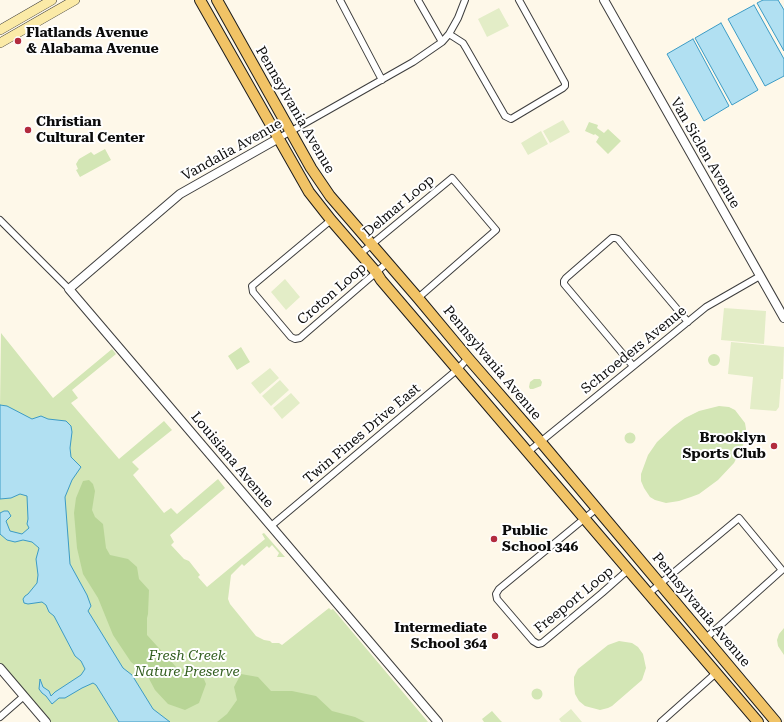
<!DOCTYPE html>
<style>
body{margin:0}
canvas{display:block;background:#fef8e9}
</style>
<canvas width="784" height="722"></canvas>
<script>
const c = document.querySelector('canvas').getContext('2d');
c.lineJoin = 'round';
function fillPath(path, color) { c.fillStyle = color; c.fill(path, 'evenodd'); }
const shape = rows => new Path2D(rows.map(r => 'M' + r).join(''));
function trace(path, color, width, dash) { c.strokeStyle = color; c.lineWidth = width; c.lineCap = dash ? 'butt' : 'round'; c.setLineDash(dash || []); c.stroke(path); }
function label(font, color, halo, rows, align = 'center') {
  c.font = font + ' "Roboto Serif",serif'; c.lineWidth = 4; c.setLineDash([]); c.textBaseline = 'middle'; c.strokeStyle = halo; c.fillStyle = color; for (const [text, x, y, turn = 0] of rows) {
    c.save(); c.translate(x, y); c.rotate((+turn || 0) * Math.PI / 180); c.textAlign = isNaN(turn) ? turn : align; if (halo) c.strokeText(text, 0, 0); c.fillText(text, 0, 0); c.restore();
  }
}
fillPath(shape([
 [589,122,598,125,597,128,604,133,608,129,621,141,608,154,596,142,599,137,595,134,594,135,585,131],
 [105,149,111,160,80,177,76,170,78,169,76,164,79,159,91,152,94,155],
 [1,333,53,398,112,349,116,354,72,390,78,398,71,403,119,459,164,421,172,430,132,462,139,469,133,475,164,513,171,508,177,514,218,479,225,488,170,535,174,542,171,545,184,559,189,561,200,575,198,577,207,587,265,539,262,534,264,533,285,557,277,557,279,553,272,545,269,548,267,546,244,566,242,564,231,575,228,599,230,604,256,636,264,640,270,641,272,643,279,643,282,645,329,608,331,610,333,609,428,722,164,722,149,711,84,611,66,565,25,421,0,408],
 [241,347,250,362,237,370,228,356],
 '708 360a6 6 0 1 1 12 0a6 6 0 1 1-12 0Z',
 [534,379,540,379,542,382,541,386,533,389,530,389,529,387,530,382],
 [719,406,729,407,735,410,745,423,746,429,744,443,734,463,718,480,699,494,691,497,679,501,666,503,655,500,650,497,644,488,641,481,641,474,648,455,657,442,673,427,685,418,699,411],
 '624.5 438a5.5 5.5 0 1 1 11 0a5.5 5.5 0 1 1-11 0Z',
 [27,491,41,548,50,597,124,722,47,722,0,667,0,494],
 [784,628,784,655,778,646,777,640,779,634],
 [619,641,632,643,638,647,643,654,646,668,642,680,612,706,608,708,600,710,585,706,579,701,575,694,574,685,574,677,578,669,608,645],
 '531.5 694a5.5 5.5 0 1 1 11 0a5.5 5.5 0 1 1-11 0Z',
 [492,711,500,720,502,722,484,722,482,719]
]), '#d3e6b5');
fillPath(shape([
 [89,480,93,484,95,491,92,510,95,517,103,524,106,548,110,555,128,559,137,567,139,579,149,590,148,614,147,618,147,635,177,668,201,672,206,684,199,703,185,710,168,704,155,690,147,675,131,662,113,635,98,598,83,574,77,548,74,513,76,498,83,481],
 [241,674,258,677,271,691,292,691,316,696,332,711,355,717,365,722,217,722,227,714,237,700,234,687]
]), '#b8d596');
fillPath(shape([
 [499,8,509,26,487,37,478,19],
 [563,120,570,132,550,143,543,131],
 [541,131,548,144,528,155,521,143],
 [285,279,300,297,286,310,271,292],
 [724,308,766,311,764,344,721,340],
 [731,342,784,347,783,379,781,379,779,407,776,411,750,409,753,377,728,374],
 [270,368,279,378,260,394,251,383],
 [280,380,289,390,271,406,262,396],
 [291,393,300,403,282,419,273,408],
 [571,709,582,722,561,722,559,719]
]), '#e3edc7');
const water = shape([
 [763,0,778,0,784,10,784,51,757,3,763,0],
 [754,5,784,59,784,76,765,86,728,19,754,5],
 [721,23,758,90,732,105,695,38,721,23],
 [693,39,729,106,704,121,667,54,693,39],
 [0,405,7,406,32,419,41,416,48,419,66,421,71,426,72,432,70,448,71,457,81,467,72,480,65,497,70,564,87,595,91,606,88,611,123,668,132,675,153,709,170,722,119,722,96,685,93,683,82,688,65,698,59,698,52,704,46,696,42,693,39,689,40,679,43,687,49,691,51,696,55,692,81,675,85,669,81,661,75,656,54,616,49,612,46,605,42,602,28,604,24,603,23,599,25,596,28,594,37,583,38,575,36,559,39,548,32,542,23,540,15,542,7,540,0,534,0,513,4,511,8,511,11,516,6,521,10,531,22,534,29,528,27,524,28,519,27,496,20,494,11,498,0,499,0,405]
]);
fillPath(water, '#b1e0f2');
trace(water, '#3c9bc5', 1);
const minor = shape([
 [340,0,382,80],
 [418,0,442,42],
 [449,34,463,43,466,48,505,116,511,119,563,88,565,86,565,83,519,0],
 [279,138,413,62,442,42,449,34,458,18,465,0],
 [0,220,69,289],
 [331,220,252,286,253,292,291,337,295,339,300,338,387,263],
 [360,254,452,178,496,230,418,298],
 [633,366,564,284,564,281,566,278,612,238,615,238,618,239,688,322],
 [528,452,706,307,760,276],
 [596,509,499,589,496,594,497,599,533,641,538,644,542,643,602,593,628,570],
 [271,526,458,369,468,358],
 [648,594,739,518,782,570,706,638],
 [0,717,24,696],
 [661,722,716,673]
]);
const tertiary = shape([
 [604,0,784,318],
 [279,138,180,194,69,289,438,722],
 [0,668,46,722]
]);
const secondary = shape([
 [0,30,52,0],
 [0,43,75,0]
]);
const primary = shape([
 [200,0,309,192,331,220,376,272,381,280,758,722],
 [217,0,311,168,330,196,418,298,468,358,540,441,776,722]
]);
trace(minor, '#3e3e3e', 8);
trace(tertiary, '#3e3e3e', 10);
trace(secondary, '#2d2d2d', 10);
trace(primary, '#1c1c1c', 12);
trace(minor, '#fff', 6);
trace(tertiary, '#fff', 8);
trace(secondary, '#fbeaa7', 9);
trace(primary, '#f1c366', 10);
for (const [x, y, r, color] of [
 [18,41,4,"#b22b3e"],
 [28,130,4,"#b22b3e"],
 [774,446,4,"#b22b3e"],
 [494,539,4,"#b22b3e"],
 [495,636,4,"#b22b3e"]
]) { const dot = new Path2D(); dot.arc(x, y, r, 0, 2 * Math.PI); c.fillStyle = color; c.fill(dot); trace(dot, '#fff', 1.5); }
label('bold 14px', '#0b0b0b', '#fff', [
 ["Flatlands Avenue",26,33],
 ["& Alabama Avenue",26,49],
 ["Christian",36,122],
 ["Cultural Center",36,138],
 ["Brooklyn",766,438,"right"],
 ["Sports Club",766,454,"right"],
 ["Public",502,531],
 ["School 346",502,547],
 ["Intermediate",487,628,"right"],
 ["School 364",487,644,"right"]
], 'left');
label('14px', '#0b0b0b', '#fff', [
 ["Pennsylvania Avenue",295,110,60],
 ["Vandalia Avenue",232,150,-29],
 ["Van Siclen Avenue",705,153,60],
 ["Delmar Loop",399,206,-40],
 ["Croton Loop",332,294,-41],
 ["Schroeders Avenue",634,350,-39],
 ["Pennsylvania Avenue",492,363,50],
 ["Twin Pines Drive East",362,434,-40],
 ["Louisiana Avenue",232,460,50],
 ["Freeport Loop",574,600,-39],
 ["Pennsylvania Avenue",701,610,50]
]);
label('italic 14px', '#325e1f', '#fff', [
 ["Fresh Creek",187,656],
 ["Nature Preserve",187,672]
]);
</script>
